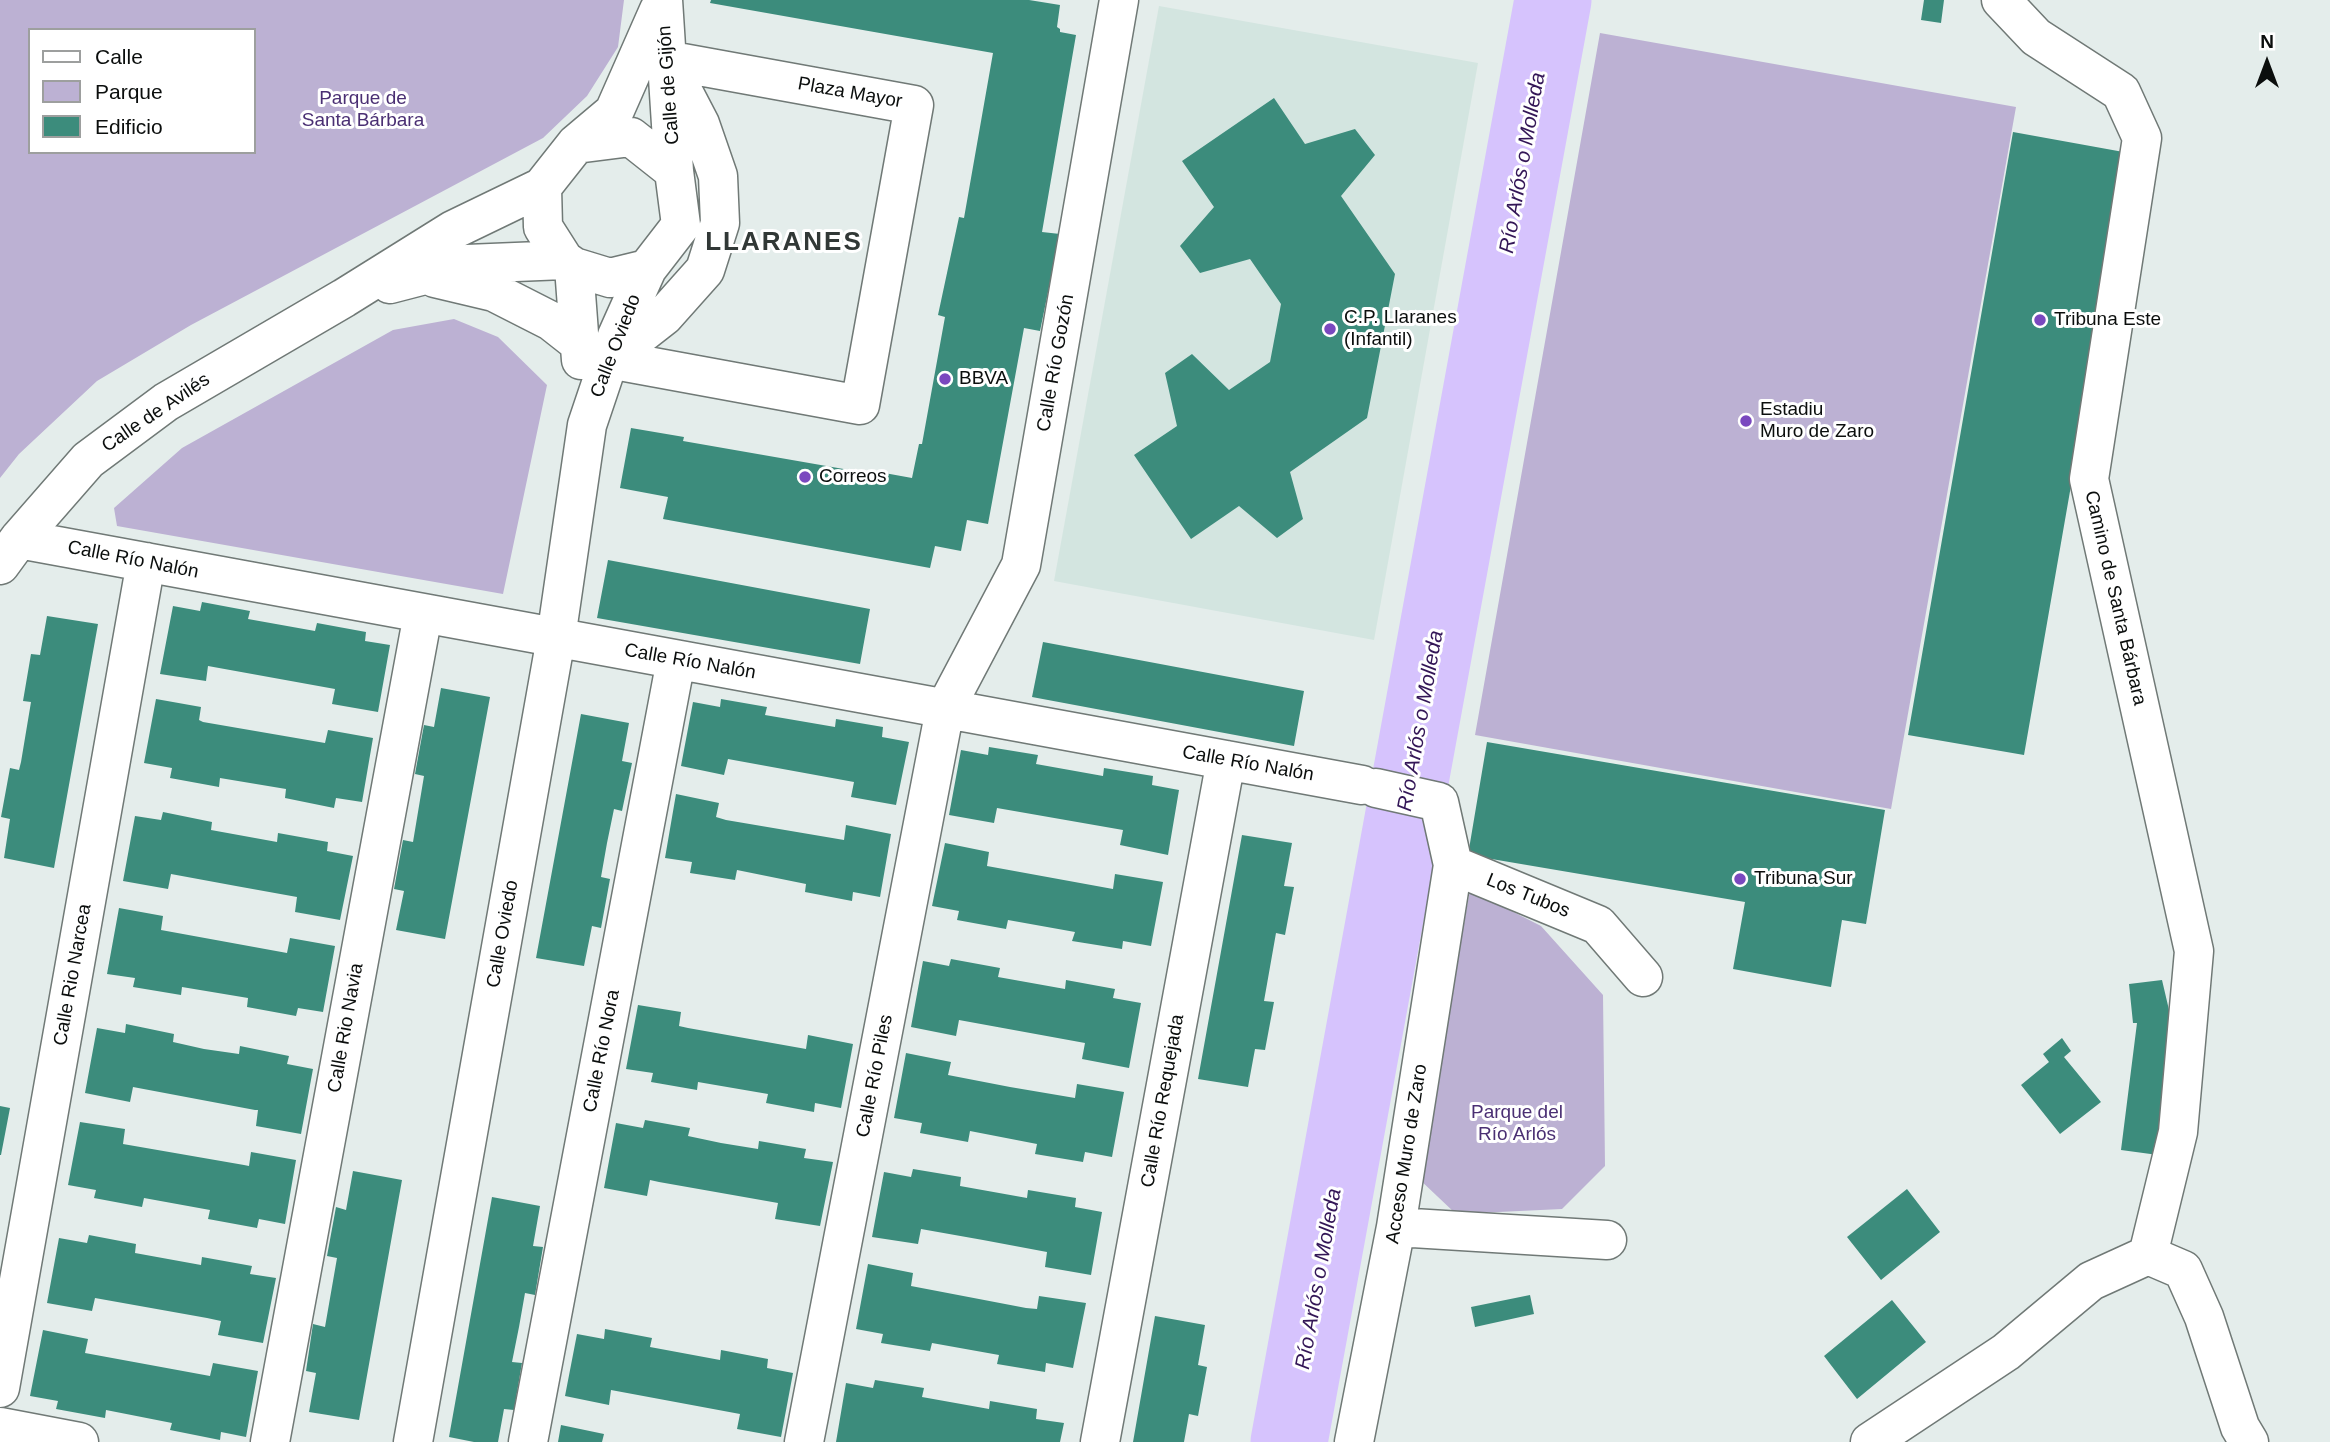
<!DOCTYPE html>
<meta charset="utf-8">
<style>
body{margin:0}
#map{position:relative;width:2330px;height:1442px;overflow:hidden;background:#e4edeb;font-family:Helvetica,sans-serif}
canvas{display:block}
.legend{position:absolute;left:28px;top:28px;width:228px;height:126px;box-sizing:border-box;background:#fff;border:2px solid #9d9f9e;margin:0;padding:9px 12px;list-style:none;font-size:21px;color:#0b0e0d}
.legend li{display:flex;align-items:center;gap:14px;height:35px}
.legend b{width:35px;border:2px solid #9d9f9e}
.north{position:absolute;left:2232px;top:28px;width:70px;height:70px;-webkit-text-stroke:5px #fff;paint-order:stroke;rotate:0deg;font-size:19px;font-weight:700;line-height:28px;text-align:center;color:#0b0e0d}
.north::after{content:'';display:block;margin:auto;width:24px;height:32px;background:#0b0e0d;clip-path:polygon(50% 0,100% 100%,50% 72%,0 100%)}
</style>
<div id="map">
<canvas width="2330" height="1442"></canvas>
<ul class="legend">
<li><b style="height:9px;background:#fff"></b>Calle</li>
<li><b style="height:19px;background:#bcb1d3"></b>Parque</li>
<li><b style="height:19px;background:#3c8c7c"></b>Edificio</li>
</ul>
<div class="north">N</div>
</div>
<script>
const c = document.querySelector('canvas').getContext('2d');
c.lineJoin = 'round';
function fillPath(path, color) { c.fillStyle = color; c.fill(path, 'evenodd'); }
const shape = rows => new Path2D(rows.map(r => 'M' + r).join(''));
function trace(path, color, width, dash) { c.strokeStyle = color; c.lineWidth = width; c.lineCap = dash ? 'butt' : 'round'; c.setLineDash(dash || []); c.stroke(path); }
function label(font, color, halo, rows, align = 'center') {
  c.font = font + ' Helvetica,sans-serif'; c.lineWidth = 6; c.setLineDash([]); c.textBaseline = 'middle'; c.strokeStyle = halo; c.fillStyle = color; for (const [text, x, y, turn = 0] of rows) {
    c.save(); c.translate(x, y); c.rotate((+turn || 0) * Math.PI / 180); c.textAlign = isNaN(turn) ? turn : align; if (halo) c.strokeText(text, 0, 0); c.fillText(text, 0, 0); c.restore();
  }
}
fillPath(shape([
 [1159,6,1478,63,1374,640,1054,581]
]), '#d3e5e0');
fillPath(shape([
 [0,0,624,0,618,47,587,96,543,138,191,325,97,381,19,454,0,478],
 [30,30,254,30,254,152,30,152],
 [1600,33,2016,107,1891,809,1475,735],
 [454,319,498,337,547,385,503,594,117,526,114,508,182,448,393,330],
 [1470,890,1541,926,1603,995,1605,1166,1562,1209,1456,1214,1418,1178]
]), '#bcb1d3');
trace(shape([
 [1289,1442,1553,0]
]), '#d6c3fd', 77);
fillPath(shape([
 [711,0,1029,0,1060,5,1057,27,1060,29,1060,32,1076,35,1042,232,1060,234,1040,331,1024,328,988,524,967,520,961,551,935,546,930,568,663,519,668,497,620,488,631,428,684,437,683,441,878,475,879,472,912,478,919,444,922,444,945,317,938,315,959,217,964,218,993,53,710,3],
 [1924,0,1944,0,1941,23,1921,20],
 [1274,98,1305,144,1355,129,1375,155,1341,196,1395,274,1367,418,1290,472,1303,519,1277,538,1239,506,1191,539,1134,455,1177,426,1165,373,1192,354,1229,390,1270,362,1281,304,1250,259,1200,273,1180,246,1214,207,1182,161],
 [2013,132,2129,153,2024,755,1908,735],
 [608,560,870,609,860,664,597,618],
 [202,602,250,611,248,619,315,631,317,623,366,632,365,641,390,645,378,712,332,704,335,689,208,666,206,681,160,674,173,606,200,611],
 [47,616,98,624,54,868,4,858,10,819,1,817,10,768,19,770,21,762,31,702,23,701,31,654,40,655],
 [1043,642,1304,691,1294,746,1032,697],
 [441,688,490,697,445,939,396,930,404,891,394,889,403,840,413,842,424,776,415,774,424,725,434,727],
 [156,699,201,707,199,720,203,722,325,743,328,730,373,738,362,802,336,798,334,808,285,798,286,789,220,778,219,787,170,778,172,768,144,763],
 [721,699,767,707,765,715,835,727,836,719,883,727,882,737,909,742,896,805,851,797,854,782,728,759,724,775,681,766,693,702,720,707],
 [581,714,629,723,622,761,632,763,622,811,614,809,607,843,601,877,610,879,601,928,592,926,584,966,536,958],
 [1487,742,1885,810,1866,924,1842,920,1831,987,1733,969,1745,902,1468,855],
 [989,747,1038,755,1036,764,1103,776,1104,768,1153,776,1152,785,1179,790,1168,855,1120,845,1123,830,997,808,994,823,949,815,961,750,988,755],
 [676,794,719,803,716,817,726,820,844,840,846,825,891,834,880,897,853,892,852,901,805,892,806,884,737,870,735,880,690,873,692,862,665,858],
 [163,812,212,822,211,830,277,842,278,833,328,842,327,851,353,856,340,920,295,912,297,897,236,886,171,874,168,889,123,881,135,816,161,820],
 [1242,835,1292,843,1284,886,1294,887,1285,935,1276,933,1264,1001,1274,1002,1265,1050,1255,1049,1248,1087,1198,1079],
 [945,843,989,852,987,866,1113,889,1115,874,1163,882,1151,946,1123,941,1122,949,1072,941,1075,932,1008,920,1006,929,957,920,959,911,932,906],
 [119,908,163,916,161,930,287,953,290,938,335,946,323,1012,298,1008,296,1016,247,1007,248,998,182,987,181,995,133,987,135,978,107,974],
 [951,959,1000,968,998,977,1065,989,1066,980,1115,989,1113,998,1141,1003,1129,1068,1082,1059,1085,1043,959,1020,956,1036,911,1027,923,961,949,966],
 [2162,980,2173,1027,2158,1155,2121,1150,2137,1023,2133,1023,2129,984],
 [638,1005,681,1012,679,1026,688,1028,806,1049,808,1035,853,1044,841,1108,815,1103,814,1112,766,1103,768,1094,698,1082,697,1090,651,1082,653,1073,626,1069],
 [126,1024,174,1034,173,1042,204,1049,239,1054,240,1046,289,1056,287,1064,313,1069,301,1134,256,1126,258,1110,255,1110,133,1087,130,1102,85,1093,97,1028,125,1033],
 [2062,1038,2071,1051,2064,1057,2101,1102,2060,1134,2021,1085,2049,1062,2043,1054],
 [906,1053,951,1062,948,1075,1010,1087,1075,1098,1077,1084,1124,1092,1112,1157,1085,1152,1083,1162,1035,1154,1037,1144,970,1131,968,1142,920,1133,922,1123,894,1118],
 [0,1106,10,1108,1,1155,0,1155],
 [645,1120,690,1128,688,1136,721,1143,758,1149,759,1141,806,1149,804,1158,833,1162,820,1226,775,1219,778,1203,659,1182,650,1180,647,1196,604,1188,616,1123,643,1128],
 [80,1122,125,1129,123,1144,244,1165,249,1166,251,1152,296,1160,285,1224,259,1219,257,1228,208,1219,210,1210,144,1198,142,1207,94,1198,96,1190,68,1185],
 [913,1169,961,1177,960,1186,1027,1198,1028,1190,1076,1198,1075,1207,1102,1212,1091,1275,1045,1267,1047,1252,983,1240,921,1229,918,1244,872,1237,884,1172,911,1177],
 [353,1171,402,1180,359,1420,309,1412,316,1373,306,1371,313,1324,325,1327,337,1258,327,1256,336,1207,346,1210],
 [1907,1189,1940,1232,1881,1280,1847,1237],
 [492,1197,540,1206,533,1246,543,1247,535,1295,525,1293,519,1327,512,1362,522,1363,514,1410,504,1409,498,1442,474,1442,449,1437],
 [89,1235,136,1244,135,1253,201,1265,202,1257,252,1266,250,1274,276,1278,263,1343,218,1335,221,1321,207,1318,95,1298,92,1311,47,1303,59,1238,87,1243],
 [868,1264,913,1273,911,1286,1026,1308,1037,1309,1039,1296,1086,1303,1073,1368,1046,1363,1045,1372,997,1364,999,1355,932,1343,930,1351,881,1343,883,1334,856,1329],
 [1530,1295,1534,1314,1475,1327,1471,1307],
 [1892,1300,1926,1342,1857,1399,1824,1356],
 [1155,1316,1205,1325,1198,1365,1207,1367,1198,1416,1189,1414,1184,1442,1133,1442],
 [605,1329,652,1338,650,1347,720,1360,721,1350,768,1359,767,1368,793,1373,781,1437,737,1429,740,1414,611,1390,609,1405,565,1396,577,1334,604,1339],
 [43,1330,88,1339,85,1353,210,1376,213,1363,258,1371,246,1437,221,1432,220,1440,170,1430,172,1423,106,1410,105,1418,56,1409,58,1401,30,1396],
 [875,1380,924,1388,922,1397,989,1409,990,1401,1037,1409,1036,1419,1064,1423,1060,1442,836,1442,846,1383,873,1388],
 [561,1425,604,1434,602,1442,558,1442]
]), '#3c8c7c');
const minor = shape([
 [2001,0,2036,37,2121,92,2142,138,2089,479,2194,951,2178,1132,2148,1255],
 [576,144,631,137,674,171],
 [574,267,581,360],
 [647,269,610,278,574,267,564,260,543,227,542,187,576,144,614,112,659,10],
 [435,278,494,292,551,321,579,343],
 [390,284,467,264,564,260],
 [609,359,860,405,914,105,666,60],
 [609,359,664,316,705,270,720,223,718,176,700,124,675,76],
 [19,539,1362,785],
 [0,565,19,539,88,460,166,402,344,298,453,230,542,187],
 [1453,865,1598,925,1643,977],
 [1396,1227,1607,1240],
 [0,1388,146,562],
 [0,1427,79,1442],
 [270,1442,423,614],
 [413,1442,556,638,587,425,617,336,647,269,681,225,674,171,663,0],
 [528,1442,676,660],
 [804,1442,945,709,1021,565,1119,0],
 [1100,1442,1226,760],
 [1354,1442,1396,1227,1453,865,1439,802,1376,788],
 [1870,1442,2006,1352,2091,1281,2148,1255,2183,1270,2204,1317,2240,1427,2249,1442]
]);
trace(minor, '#707976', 41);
trace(minor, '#fff', 38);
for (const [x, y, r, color] of [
 [2040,320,7,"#7a48bf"],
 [1330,329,7,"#7a48bf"],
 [945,379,7,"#7a48bf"],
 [1746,421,7,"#7a48bf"],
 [805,477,7,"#7a48bf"],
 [1740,879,7,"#7a48bf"]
]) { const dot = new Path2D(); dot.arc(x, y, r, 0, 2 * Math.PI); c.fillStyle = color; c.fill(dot); trace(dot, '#fff', 2.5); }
label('19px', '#0b0e0d', '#fff', [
 ["Calle de Gijón",669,85,-94],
 ["Plaza Mayor",850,93,10],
 ["Calle Oviedo",616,346,-69],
 ["Calle Río Gozón",1056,363,-80],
 ["Calle de Avilés",156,413,-34],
 ["Calle Río Nalón",133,560,11],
 ["Camino de Santa Bárbara",2115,598,77],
 ["Calle Río Nalón",690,662,10],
 ["Calle Río Nalón",1248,764,10],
 ["Los Tubos",1528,896,22],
 ["Calle Oviedo",503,934,-80],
 ["Calle Rio Narcea",73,975,-80],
 ["Calle Rio Navia",346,1028,-80],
 ["Calle Río Nora",602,1051,-79],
 ["Calle Río Piles",875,1076,-79],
 ["Calle Río Requejada",1163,1101,-80],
 ["Acceso Muro de Zaro",1407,1154,-81]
]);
label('19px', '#4a2f73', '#fff', [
 ["Parque de",363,99],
 ["Santa Bárbara",363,121],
 ["Parque del",1517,1113],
 ["Río Arlós",1517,1135]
]);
label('19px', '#0b0e0d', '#fff', [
 ["C.P. Llaranes",1344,318],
 ["(Infantil)",1344,340],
 ["Tribuna Este",2054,320],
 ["BBVA",959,379],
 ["Estadiu",1760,410],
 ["Muro de Zaro",1760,432],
 ["Correos",819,477],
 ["Tribuna Sur",1754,879]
], 'left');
label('italic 21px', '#331657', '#fff', [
 ["Río Arlós o Molleda",1523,163,-80],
 ["Río Arlós o Molleda",1421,721,-80],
 ["Río Arlós o Molleda",1319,1279,-80]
]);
c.letterSpacing = '2px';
label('bold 26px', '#313836', '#fff', [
 ["LLARANES",784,243]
]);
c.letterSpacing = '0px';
</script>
